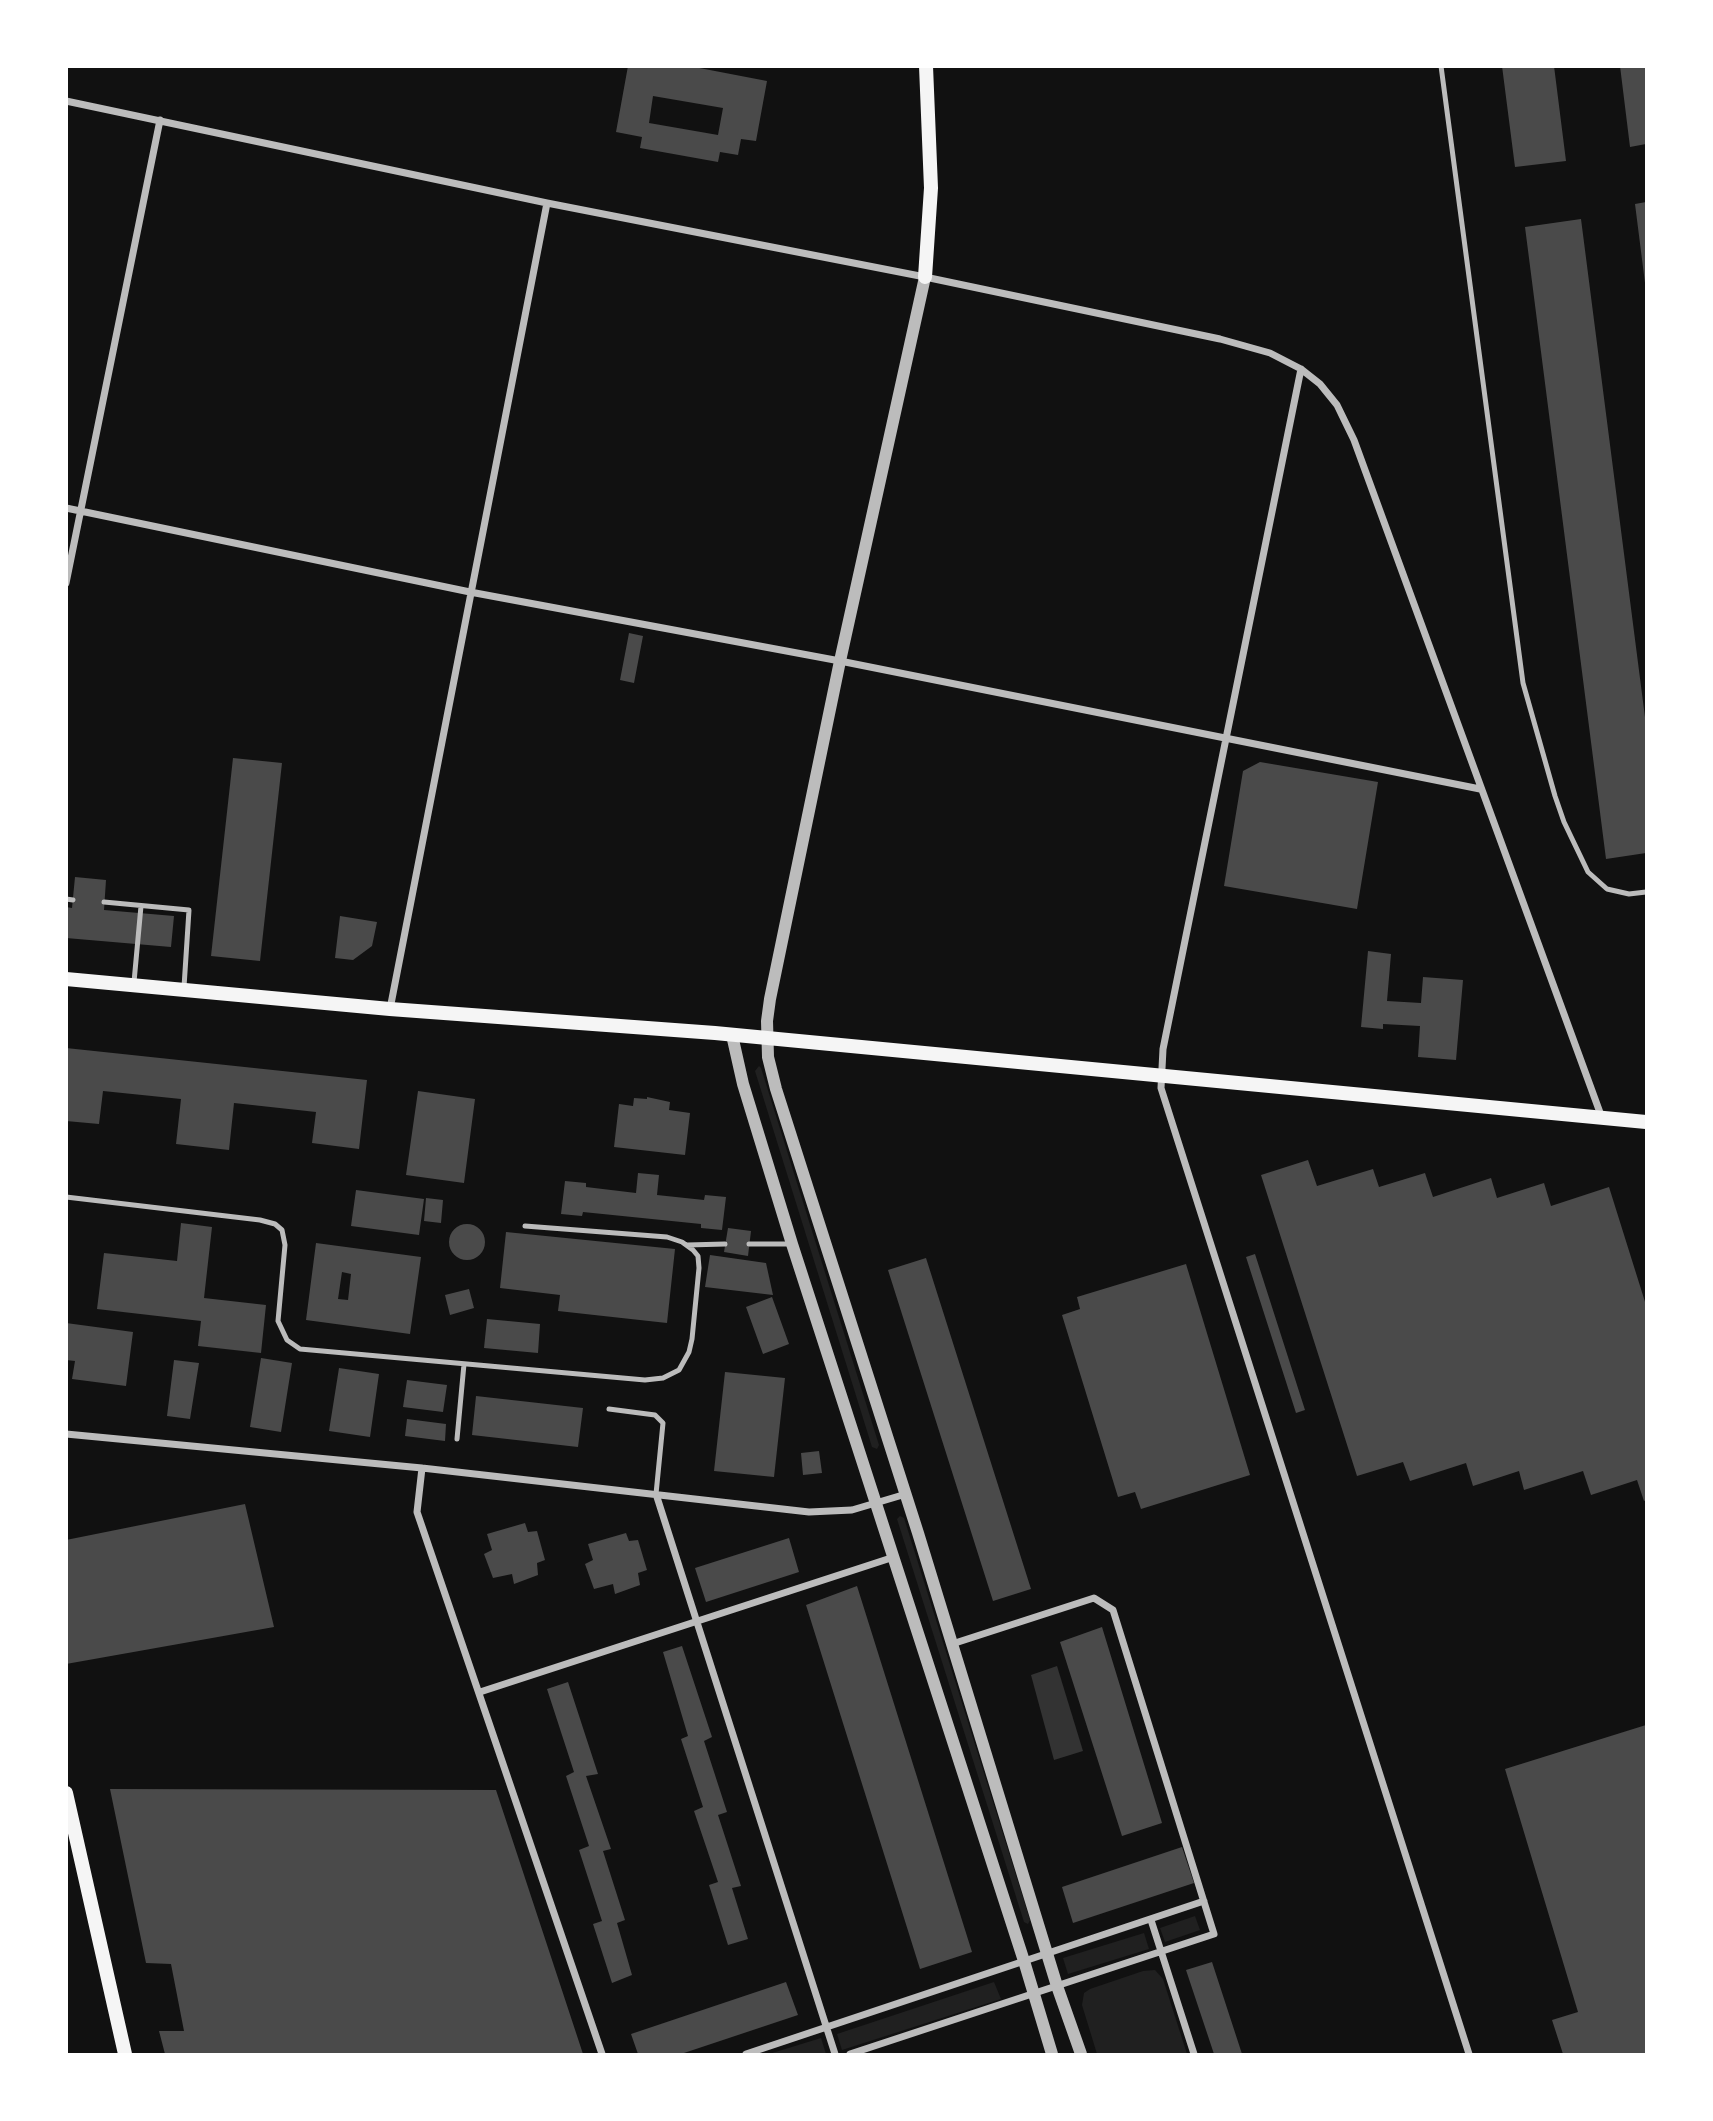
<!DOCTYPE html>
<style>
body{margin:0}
#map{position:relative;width:1713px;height:2121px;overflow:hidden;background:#111;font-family:"Asap Condensed",sans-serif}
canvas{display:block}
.frame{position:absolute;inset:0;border:68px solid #fff;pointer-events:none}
</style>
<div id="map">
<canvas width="1713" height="2121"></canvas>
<div class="frame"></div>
</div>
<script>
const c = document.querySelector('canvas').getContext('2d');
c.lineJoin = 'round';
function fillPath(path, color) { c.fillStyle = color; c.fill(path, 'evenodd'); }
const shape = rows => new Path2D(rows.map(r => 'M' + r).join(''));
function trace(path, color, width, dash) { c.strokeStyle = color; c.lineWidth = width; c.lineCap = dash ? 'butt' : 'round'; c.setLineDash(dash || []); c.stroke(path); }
fillPath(shape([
 [759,1066,761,1068,879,1445,877,1449,872,1447,755,1071],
 [900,1516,904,1518,1030,1920,1028,1924,1024,1922,897,1519],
 [1195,1916,1200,1930,1165,1942,1160,1928],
 [1144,1933,1149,1949,1068,1974,1063,1958],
 [1155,1970,1163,1979,1187,2054,1097,2054,1082,2005,1084,1993,1090,1989,1143,1971],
 [994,1982,1001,1999,842,2050,837,2034],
 [821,2038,826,2054,769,2054]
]), '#202020');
fillPath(shape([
 [1057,1666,1083,1751,1054,1760,1031,1675]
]), '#333');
fillPath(shape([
 [628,66,689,66,767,81,756,141,741,139,738,155,720,152,718,162,640,148,642,137,616,132],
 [653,96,723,108,718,135,649,123],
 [1502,66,1554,66,1566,161,1515,167],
 [1620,66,1646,66,1646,144,1630,147],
 [1646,202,1646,283,1645,283,1635,204],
 [1581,219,1646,725,1646,853,1606,859,1525,227],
 [629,633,643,636,634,683,620,680],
 [233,758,282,763,260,961,211,956],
 [1260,762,1378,782,1357,909,1224,886,1243,771],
 [75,877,106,880,104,910,174,916,171,947,66,938,66,907,72,908],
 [340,916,377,922,372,946,353,960,335,958],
 [1368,951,1391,954,1387,1001,1421,1003,1423,977,1463,980,1456,1060,1418,1057,1420,1026,1383,1024,1383,1029,1361,1027],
 [66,1048,367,1080,359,1149,312,1143,316,1112,234,1103,229,1150,176,1144,181,1099,103,1091,99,1124,66,1121],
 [418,1091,475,1099,464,1183,406,1175],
 [647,1097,670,1102,669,1110,690,1113,685,1155,614,1147,619,1104,633,1106,634,1098,647,1099],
 [1308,1160,1317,1186,1373,1169,1379,1187,1425,1173,1433,1197,1491,1178,1497,1198,1544,1183,1551,1206,1609,1187,1646,1305,1646,1500,1644,1501,1637,1480,1591,1495,1583,1471,1524,1490,1519,1471,1473,1486,1466,1463,1410,1481,1403,1462,1357,1476,1261,1175],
 [638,1173,659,1175,657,1195,704,1200,705,1195,726,1197,722,1230,701,1228,701,1224,583,1212,582,1216,561,1214,565,1181,586,1183,586,1187,636,1193],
 [356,1190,424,1199,419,1235,351,1226],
 [426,1198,443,1200,441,1223,424,1221],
 [181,1223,212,1227,204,1298,266,1305,261,1353,198,1346,201,1321,97,1309,104,1253,177,1261],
 '449 1242a18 18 0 1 1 36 0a18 18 0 1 1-36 0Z',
 [728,1228,751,1231,748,1256,724,1252],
 [506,1232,675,1249,667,1323,558,1311,560,1295,500,1288],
 [316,1243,421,1257,410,1334,306,1320],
 [342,1272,351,1274,348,1300,338,1299],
 [1255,1254,1305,1410,1296,1413,1246,1257],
 [710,1255,766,1263,773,1295,705,1287],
 [926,1258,1031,1589,993,1601,888,1270],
 [1186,1264,1250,1475,1141,1509,1135,1492,1118,1497,1062,1315,1080,1309,1077,1297],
 [469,1289,474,1308,450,1315,445,1295],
 [772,1297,789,1344,763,1354,746,1307],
 [487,1319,540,1324,538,1353,484,1348],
 [66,1323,133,1332,126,1386,72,1379,75,1361,66,1360],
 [261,1358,292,1363,281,1432,250,1427],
 [174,1360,199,1363,190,1419,167,1416],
 [339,1368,379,1374,370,1437,329,1431],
 [725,1372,785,1378,774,1477,714,1471],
 [407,1380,447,1385,443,1412,403,1407],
 [476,1396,583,1408,578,1447,472,1435],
 [407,1419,446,1424,445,1441,405,1436],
 [819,1451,822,1473,803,1475,801,1453],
 [245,1504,274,1627,66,1664,66,1540],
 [525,1523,528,1532,537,1531,545,1560,537,1563,538,1575,514,1584,512,1574,493,1578,484,1554,492,1550,487,1534],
 [626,1533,629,1541,638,1540,647,1570,638,1573,640,1585,615,1594,613,1584,594,1589,585,1564,593,1560,588,1544],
 [789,1538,799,1572,706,1602,695,1568],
 [857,1586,972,1952,920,1969,806,1605],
 [1102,1627,1162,1823,1122,1836,1060,1642],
 [682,1646,712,1737,704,1741,727,1812,718,1815,741,1886,732,1888,748,1939,728,1945,709,1885,718,1882,694,1811,703,1807,681,1739,688,1736,663,1652],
 [568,1682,598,1774,586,1776,611,1849,603,1851,625,1920,617,1923,632,1975,612,1983,593,1924,602,1921,579,1850,589,1846,566,1776,574,1772,547,1689],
 [1646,1725,1646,2054,1563,2054,1552,2020,1578,2012,1505,1769],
 [110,1789,496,1790,583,2054,165,2054,159,2031,184,2031,171,1964,146,1963],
 [1182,1847,1194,1883,1073,1923,1062,1887],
 [1212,1962,1242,2054,1214,2054,1186,1970],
 [786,1982,798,2015,681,2054,638,2054,631,2034]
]), '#4a4a4a');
trace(shape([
 [1441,66,1523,683,1555,796,1564,822,1588,872,1607,889,1629,894,1646,892],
 [66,899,73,900],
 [104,902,189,910,184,987],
 [134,982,141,906],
 [66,1197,260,1220,275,1224,282,1230,285,1245,278,1321,287,1340,300,1349,645,1380,663,1378,679,1370,689,1352,692,1339,699,1268,698,1256,693,1250,682,1242,667,1237,525,1226],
 [749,1244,792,1244],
 [687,1245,725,1244],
 [609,1409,655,1415,663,1423,656,1494],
 [457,1439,464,1364]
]), '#bcbcbc', 5);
trace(shape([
 [66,101,547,203,925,277,1220,339,1270,353,1301,369,1320,384,1337,405,1354,440,1602,1118],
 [1301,369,1163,1049,1161,1088,1469,2054],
 [66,508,470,592,840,661,1480,789],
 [66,583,160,120],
 [390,1009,547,203],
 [66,1434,422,1468,809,1512,852,1510,906,1494],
 [422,1468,417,1512,602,2054],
 [656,1494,835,2054],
 [480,1692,894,1557],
 [1151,1920,1194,2054],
 [746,2054,1204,1901],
 [850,2054,1214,1934,1113,1610,1094,1598,952,1644]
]), '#bcbcbc', 7);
trace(shape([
 [925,277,840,661,770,999,767,1021,768,1057,776,1089,918,1533,1057,1986,1081,2054],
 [732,1035,743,1084,792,1244,1024,1961,1052,2054]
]), '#bcbcbc', 12);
trace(shape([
 [925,277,931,188,926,66],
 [66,979,390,1009,715,1033,1646,1122],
 [66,1793,125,2054]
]), '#f5f5f5', 14);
</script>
